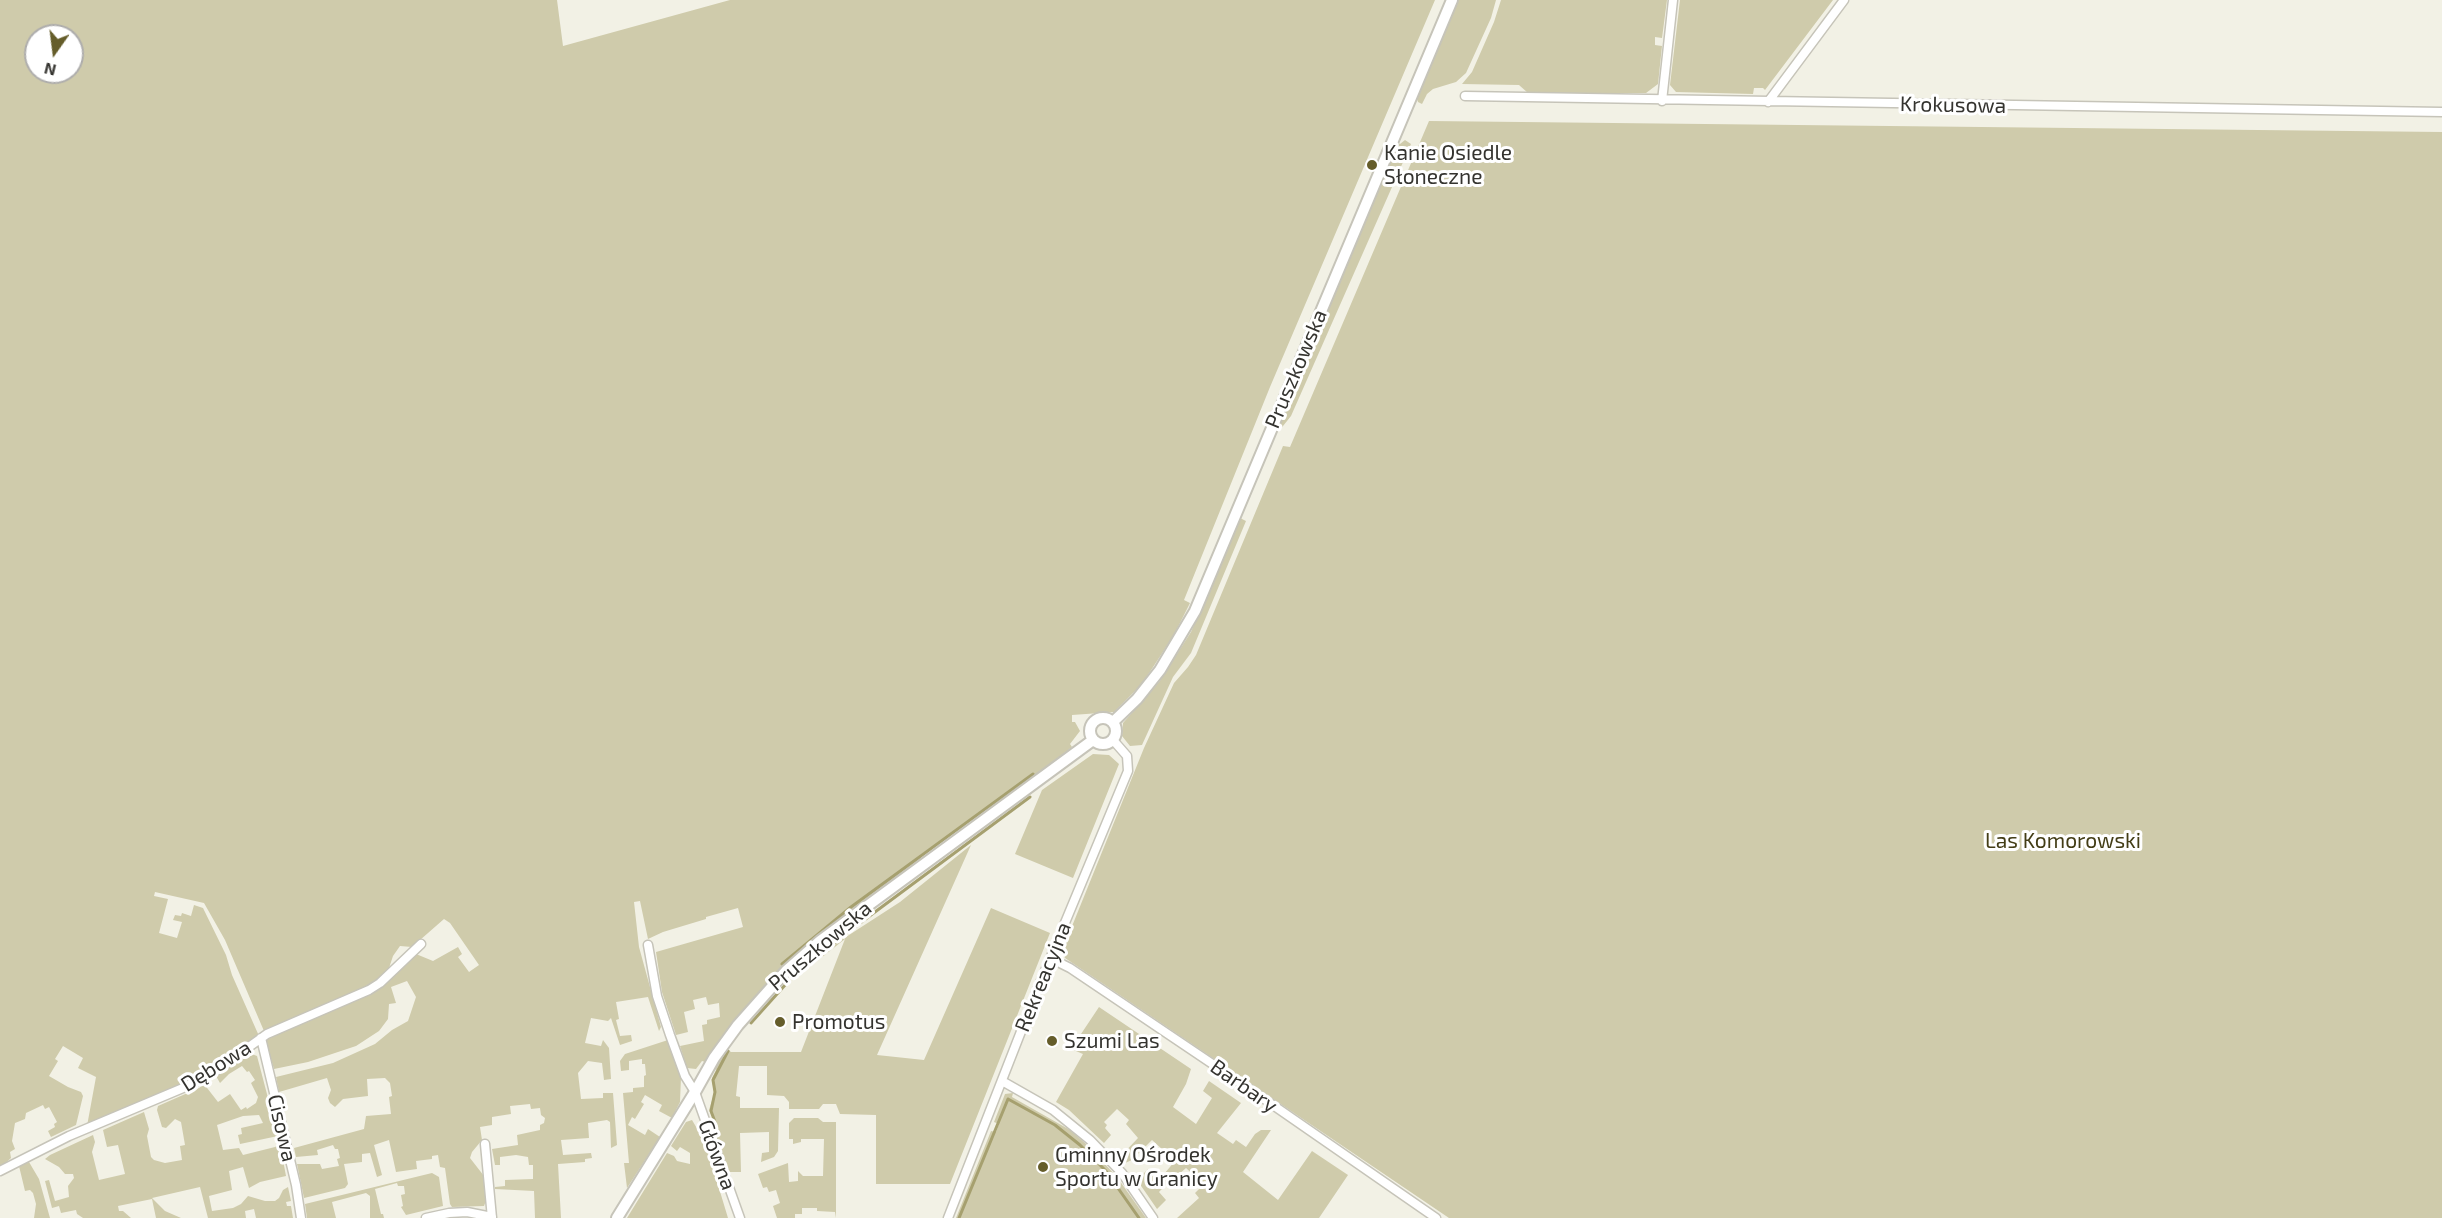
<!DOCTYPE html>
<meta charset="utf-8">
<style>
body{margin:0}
#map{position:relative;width:2442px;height:1218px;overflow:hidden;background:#f2f1e5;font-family:"Exo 2",sans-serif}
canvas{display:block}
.north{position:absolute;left:24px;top:24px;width:60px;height:60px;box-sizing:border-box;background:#fff;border:2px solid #aeadac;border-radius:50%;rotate:194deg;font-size:16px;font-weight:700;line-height:24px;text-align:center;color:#34332f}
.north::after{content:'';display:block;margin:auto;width:21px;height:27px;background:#655d2a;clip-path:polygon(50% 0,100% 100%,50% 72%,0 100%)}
</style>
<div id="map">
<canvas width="2442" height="1218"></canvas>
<div class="north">N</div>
</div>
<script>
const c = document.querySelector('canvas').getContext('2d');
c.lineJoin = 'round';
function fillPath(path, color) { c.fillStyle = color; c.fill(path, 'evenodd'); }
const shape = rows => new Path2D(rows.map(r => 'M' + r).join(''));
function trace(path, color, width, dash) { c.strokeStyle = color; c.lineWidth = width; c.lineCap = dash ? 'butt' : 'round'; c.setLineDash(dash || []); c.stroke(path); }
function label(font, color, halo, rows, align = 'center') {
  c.font = font + ' "Exo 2",sans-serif'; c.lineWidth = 6; c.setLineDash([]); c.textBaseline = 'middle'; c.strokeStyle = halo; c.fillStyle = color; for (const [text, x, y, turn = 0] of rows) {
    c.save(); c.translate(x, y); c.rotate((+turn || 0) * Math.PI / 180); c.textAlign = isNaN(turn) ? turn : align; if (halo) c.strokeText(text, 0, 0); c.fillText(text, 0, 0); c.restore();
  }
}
fillPath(shape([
 [0,0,557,0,563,46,730,0,1435,0,1270,387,1184,600,1190,603,1174,635,1142,684,1114,712,1072,715,1072,722,1075,722,1080,731,1070,744,1072,747,1032,779,920,855,922,859,789,962,742,1012,705,1062,702,1061,696,1069,687,1068,680,1046,704,1041,702,1025,707,1024,707,1020,720,1017,719,1003,708,1005,706,997,693,1000,695,1009,684,1012,688,1032,676,1035,662,992,656,952,743,927,738,908,706,917,706,919,663,932,648,939,640,901,634,902,639,947,661,1027,659,1031,648,997,616,1002,619,1019,616,1020,620,1036,631,1035,632,1041,620,1045,611,1018,608,1021,591,1018,585,1043,601,1046,603,1040,609,1048,611,1079,604,1080,602,1063,588,1061,578,1073,581,1099,603,1098,603,1093,613,1093,617,1145,611,1148,610,1122,607,1120,588,1123,589,1138,561,1140,563,1155,591,1153,592,1158,585,1159,585,1162,558,1164,561,1218,535,1218,534,1191,495,1189,495,1187,505,1186,505,1180,533,1179,533,1165,529,1165,528,1157,516,1155,500,1157,500,1165,495,1165,492,1149,518,1145,517,1135,540,1130,540,1125,544,1123,545,1118,541,1115,540,1108,531,1109,530,1104,510,1106,511,1114,492,1117,492,1125,480,1127,482,1140,472,1152,470,1158,484,1176,487,1198,484,1206,452,1207,450,1204,445,1168,440,1167,438,1155,432,1156,432,1159,416,1161,417,1169,396,1172,389,1140,374,1145,382,1175,377,1177,370,1153,362,1154,362,1162,344,1164,348,1184,345,1188,304,1198,297,1164,320,1164,322,1169,339,1166,337,1159,340,1158,338,1149,335,1149,333,1145,317,1150,318,1155,296,1157,294,1148,364,1129,366,1116,391,1114,389,1097,392,1096,390,1083,385,1078,367,1079,368,1096,343,1099,335,1107,330,1103,328,1098,331,1090,327,1078,279,1092,276,1077,333,1063,375,1044,392,1030,408,1021,416,997,407,981,391,987,396,1003,389,1004,388,1019,379,1031,356,1046,308,1062,274,1069,267,1046,267,1037,376,990,416,954,433,961,458,947,462,954,458,957,469,972,479,965,450,923,444,919,412,947,400,946,393,956,387,974,364,990,264,1031,225,940,204,903,155,892,154,896,168,899,159,933,177,938,182,922,173,920,175,915,181,916,182,913,191,916,194,905,203,908,226,955,232,975,259,1036,212,1069,167,1093,87,1126,96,1077,78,1068,83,1058,63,1046,55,1059,58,1061,49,1076,68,1087,81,1092,83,1096,76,1125,51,1137,48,1131,55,1127,54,1124,57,1122,49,1107,45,1109,43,1105,26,1113,25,1119,15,1123,12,1141,15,1149,10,1152,11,1158,0,1168],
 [36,36,72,36,72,72,36,72],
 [1457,0,1496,0,1491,18,1466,73,1456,82,1433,89,1427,94,1422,104,1418,102,1416,96],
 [1501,0,1667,0,1662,38,1655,37,1655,45,1662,46,1658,84,1646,93,1528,93,1519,85,1462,84,1472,72,1494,22],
 [1680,0,1833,0,1765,90,1763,88,1754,88,1753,94,1676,92,1670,85],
 [1429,121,2442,132,2442,1218,1449,1218,1065,958,1062,951,1144,748,1174,683,1188,667,1196,655,1283,446,1290,447],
 [1405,140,1411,144,1291,416,1279,431,1278,416,1397,142,1400,144],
 [1240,518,1246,521,1191,653,1173,677,1142,745,1130,746,1122,736,1123,723,1159,682,1191,632],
 [1093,754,1109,755,1119,764,1073,878,1015,854,1042,790],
 [971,845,877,1055,924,1060,991,908,1050,933,950,1184,876,1184,876,1115,840,1114,836,1104,823,1104,819,1109,789,1109,789,1102,784,1096,767,1095,767,1066,739,1066,736,1096,740,1097,740,1108,779,1108,778,1151,774,1157,761,1162,762,1153,769,1152,769,1132,740,1133,741,1172,729,1172,711,1124,714,1121,709,1110,714,1094,712,1078,716,1070,714,1068,727,1049,731,1052,801,1052,845,939,797,977,795,970,841,932,846,937,900,902],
 [1099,1007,1191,1069,1186,1084,1173,1107,1196,1124,1212,1098,1203,1091,1209,1081,1241,1103,1217,1133,1233,1144,1236,1140,1246,1147,1255,1134,1261,1130,1271,1130,1243,1172,1278,1200,1312,1151,1348,1175,1319,1218,1177,1218,1199,1198,1195,1193,1200,1188,1197,1185,1200,1181,1186,1168,1178,1175,1176,1174,1159,1192,1166,1200,1157,1209,1137,1180,1148,1169,1159,1180,1175,1161,1152,1140,1132,1160,1125,1163,1119,1158,1138,1138,1126,1124,1129,1120,1117,1109,1104,1122,1107,1125,1105,1128,1111,1135,1104,1143,1069,1110,1056,1102,1083,1054,1071,1049],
 [668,1040,681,1077,680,1102,672,1118,659,1111,662,1105,645,1095,641,1102,644,1104,635,1119,632,1117,628,1125,645,1135,648,1129,660,1137,627,1188,624,1163,629,1163,623,1093,633,1092,633,1088,644,1087,644,1076,646,1075,645,1064,642,1064,642,1059,629,1061,629,1070,621,1071,620,1061,625,1054],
 [249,1053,257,1056,278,1136,240,1144,238,1135,242,1134,241,1128,263,1123,259,1115,243,1116,217,1125,223,1150,239,1148,243,1155,275,1147,280,1144,286,1176,260,1182,249,1188,243,1167,229,1171,232,1190,209,1196,212,1211,233,1208,241,1204,248,1196,265,1201,275,1201,279,1198,283,1190,288,1187,291,1201,286,1202,287,1206,291,1206,293,1218,256,1218,254,1209,245,1211,246,1218,208,1218,200,1187,152,1198,165,1211,181,1218,156,1218,152,1199,118,1206,119,1211,123,1211,131,1218,83,1218,77,1214,76,1210,61,1213,59,1206,52,1208,45,1181,49,1180,55,1201,69,1197,68,1186,74,1178,73,1174,65,1174,59,1167,45,1159,50,1155,93,1135,95,1142,92,1152,99,1180,125,1174,118,1145,107,1147,103,1130,144,1112,149,1129,147,1136,151,1157,154,1160,165,1163,182,1160,180,1146,185,1145,181,1122,175,1119,166,1128,162,1127,157,1110,158,1106,199,1088,204,1084,218,1102,230,1094,241,1110,246,1107,247,1109,256,1103,258,1097,251,1083,255,1080,249,1071,247,1072,242,1066,229,1074,220,1083,216,1076],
 [1013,1093,1012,1097,1070,1130,1086,1144,1117,1177,1146,1218,956,1218,991,1131,996,1132,999,1124,994,1122,1005,1094],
 [794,1118,818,1118,823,1122,836,1122,836,1218,835,1212,817,1211,817,1208,802,1208,802,1214,795,1214,795,1218,777,1218,773,1206,780,1203,776,1190,769,1192,767,1187,763,1188,758,1174,788,1163,789,1182,798,1181,798,1171,803,1176,823,1176,824,1139,801,1139,801,1142,793,1144,793,1139,789,1139,789,1123],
 [692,1120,705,1142,728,1218,627,1218,667,1153,674,1156,677,1161,690,1164,690,1153,680,1147,677,1151,671,1146,686,1122],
 [29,1162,39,1179,50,1218,34,1218,36,1204,33,1193,30,1190,25,1191,19,1166],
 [432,1173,439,1177,443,1206,406,1215,401,1207,403,1206,401,1195,405,1194,404,1186,398,1186,397,1183,375,1189,381,1214,383,1214,384,1218,370,1218,370,1196,366,1193,332,1202,336,1218,307,1218,305,1204]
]), '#cfcbab');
trace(shape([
 [782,964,851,907,1033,774],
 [797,972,848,932,1030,797],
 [751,1023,786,984],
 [715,1122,711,1111,715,1092,713,1080,728,1051],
 [959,1218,1008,1099,1055,1125,1080,1145,1106,1171,1139,1218]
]), '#a6a06f', 3);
const minor = shape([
 [1465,96,2442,112],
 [1662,101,1673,0],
 [1768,102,1844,0],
 [648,945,657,996,670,1035,685,1076,695,1092,740,1218],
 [1050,958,1070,968,1257,1094,1436,1218],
 [261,1038,296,1185,301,1218],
 [1002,1081,1053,1110,1090,1140,1122,1173,1153,1218],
 [485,1144,492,1218],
 [0,1171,69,1136,183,1088,214,1072,267,1034,369,990,380,983,421,944],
 [426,1218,449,1213,467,1212,492,1217],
 [948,1218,1040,983,1128,771,1127,756,1113,740]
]);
const tertiary = shape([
 '1090 731a13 13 0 1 1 26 0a13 13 0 1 1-26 0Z',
 [1113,722,1137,699,1160,670,1195,611,1452,0],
 [617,1218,695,1092,714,1058,738,1025,786,971,820,941,870,904,1093,740]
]);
trace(minor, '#c6c4b9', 11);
trace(tertiary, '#c6c4b9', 14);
trace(minor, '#fff', 8);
trace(tertiary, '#fff', 10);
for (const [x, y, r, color] of [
 [1372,165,6,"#655d2a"],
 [780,1022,6,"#655d2a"],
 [1052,1041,6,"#655d2a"],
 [1043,1167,6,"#655d2a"]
]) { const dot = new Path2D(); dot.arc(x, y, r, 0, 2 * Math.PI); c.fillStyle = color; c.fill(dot); trace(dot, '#fff', 2); }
label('21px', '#34332f', '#fff', [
 ["Krokusowa",1953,105,1],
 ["Pruszkowska",1296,369,-67],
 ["Pruszkowska",820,946,-40],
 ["Rekreacyjna",1043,977,-68],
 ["Dębowa",216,1066,-32],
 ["Barbary",1244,1086,35],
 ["Cisowa",282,1128,77],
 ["Główna",717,1155,70]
]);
label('21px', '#34332f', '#fff', [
 ["Kanie Osiedle",1384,153],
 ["Słoneczne",1384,177],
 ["Promotus",792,1022],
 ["Szumi Las",1064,1041],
 ["Gminny Ośrodek",1055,1155],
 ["Sportu w Granicy",1055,1179]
], 'left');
label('21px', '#433d16', '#fff', [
 ["Las Komorowski",2063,841]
]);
</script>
